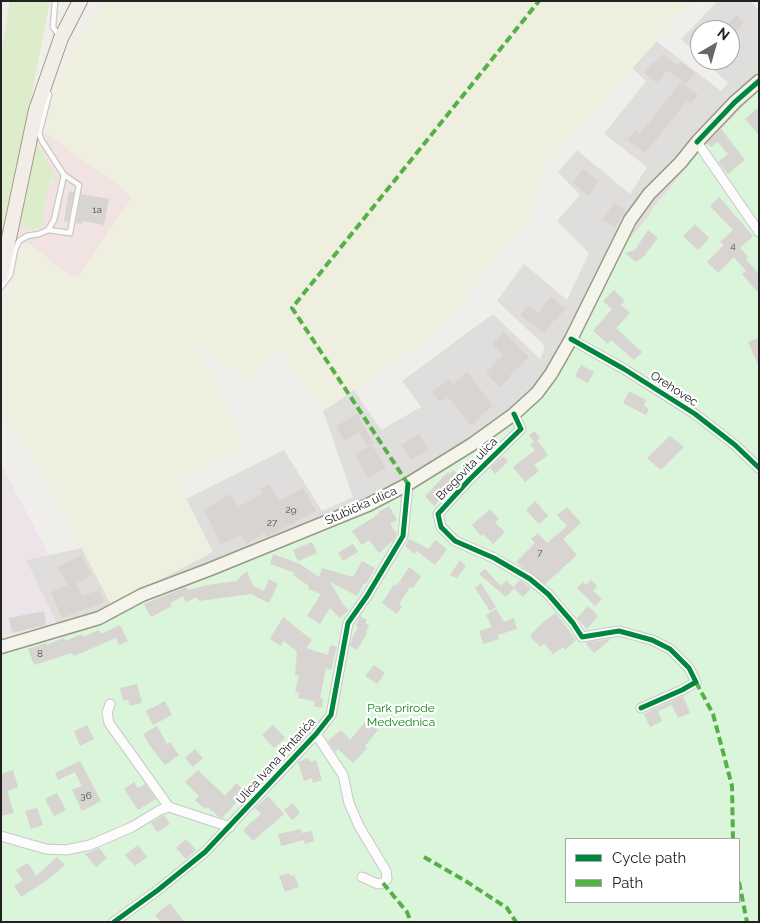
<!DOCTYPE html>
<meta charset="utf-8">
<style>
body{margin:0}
#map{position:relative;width:760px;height:923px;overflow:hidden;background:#f0eeeb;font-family:Raleway,sans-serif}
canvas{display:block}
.frame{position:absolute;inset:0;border:2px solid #222;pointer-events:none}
.legend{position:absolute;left:565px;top:838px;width:175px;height:65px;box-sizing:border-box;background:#fff;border:1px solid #a7a7a7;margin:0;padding:6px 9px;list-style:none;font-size:15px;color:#222}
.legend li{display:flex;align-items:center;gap:10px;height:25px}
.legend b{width:25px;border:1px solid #a7a7a7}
.north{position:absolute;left:690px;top:20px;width:50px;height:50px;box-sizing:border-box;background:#fff;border:1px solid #a7a7a7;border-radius:50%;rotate:38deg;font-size:14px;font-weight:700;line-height:20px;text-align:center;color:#222}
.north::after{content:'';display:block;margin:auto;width:18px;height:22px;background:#6a6968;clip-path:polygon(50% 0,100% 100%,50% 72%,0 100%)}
</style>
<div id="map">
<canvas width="760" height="923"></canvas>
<div class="frame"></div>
<ul class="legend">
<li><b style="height:6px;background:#00873e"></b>Cycle path</li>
<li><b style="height:6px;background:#55b145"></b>Path</li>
</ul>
<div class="north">N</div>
</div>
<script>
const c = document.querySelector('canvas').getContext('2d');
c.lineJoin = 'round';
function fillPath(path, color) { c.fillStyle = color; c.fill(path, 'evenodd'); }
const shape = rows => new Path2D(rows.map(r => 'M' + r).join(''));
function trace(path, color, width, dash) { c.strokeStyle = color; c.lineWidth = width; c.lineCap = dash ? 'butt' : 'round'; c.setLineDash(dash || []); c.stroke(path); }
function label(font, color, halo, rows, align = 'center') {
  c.font = font + ' Raleway,sans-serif'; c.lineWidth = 4.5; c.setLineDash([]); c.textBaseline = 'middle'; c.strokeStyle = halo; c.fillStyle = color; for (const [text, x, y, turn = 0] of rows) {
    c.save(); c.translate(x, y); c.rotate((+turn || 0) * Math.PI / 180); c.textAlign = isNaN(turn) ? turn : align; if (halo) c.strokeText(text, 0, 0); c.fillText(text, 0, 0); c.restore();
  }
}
fillPath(shape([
 [718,1,750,1,759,10,759,141,697,155,651,211,668,235,632,304,1,922,35,684,16,635,58,627,26,560,82,548,111,605,212,552,186,499,284,450,322,511,353,497,323,411,354,390,381,430,421,407,402,381,493,314,540,359,545,346,497,301,524,264,567,300,589,253,557,221,580,195,558,172,577,150,630,194,647,167,604,134,646,81,632,68,656,41,721,91,728,83,703,60,730,60,730,30,700,30,700,57,681,39]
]), '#dfdedc');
fillPath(shape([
 [37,132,47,134,128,192,132,198,80,274,74,277,70,276,27,243,15,243]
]), '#f1e3e1');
fillPath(shape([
 [1,464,49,555,26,560,58,627,16,635,1,639]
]), '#ede4e9');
fillPath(shape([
 [106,1,692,1,540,173,534,211,437,333,323,411,278,348,246,381,187,332,215,382,246,449,175,477,213,552,111,605,63,511,1,407,1,311,9,297,19,253,27,242,70,276,78,276,132,198,128,192,47,134,43,133,51,103,64,64,93,18]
]), '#efefdf');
fillPath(shape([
 [10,1,50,1,1,252,1,54],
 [34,145,38,146,57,179,56,180,51,177,42,217,47,221,43,226,35,229,28,229,24,227,19,221]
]), '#ddeccb');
fillPath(shape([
 [759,89,759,922,1,922,1,654,93,628,201,572,353,512,471,445,540,387,617,255,697,155],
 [566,839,739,839,739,902,566,902]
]), '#daf5da');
fillPath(shape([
 [736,15,744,22,730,38,730,30,723,30],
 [663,54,678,66,681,62,695,73,686,84,667,70,657,83,644,73,653,62,655,63],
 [681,82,698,95,691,104,687,101,645,153,627,140,635,130,640,134],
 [759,107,759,135,745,119],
 [721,129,745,160,728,174,718,162,728,154,718,142,711,147,707,143],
 [583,169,598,181,589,196,573,183],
 [69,191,74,192,68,222,64,221],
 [81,194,109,199,104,225,83,221,82,224,76,223],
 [719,197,753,236,740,248,748,257,746,259,759,274,759,294,742,274,746,271,734,257,718,273,707,262,724,245,720,242,733,230,710,206],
 [614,203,626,211,614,227,603,219],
 [695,224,709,238,698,250,683,236],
 [648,230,658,238,643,257,636,262,625,253,635,250],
 [614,290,625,301,621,305,630,313,616,328,642,352,634,360,611,340,608,344,593,331,612,309,603,301],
 [551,297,565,309,556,320,555,319,544,333,520,315,528,305,538,313],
 [504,332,529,357,509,376,510,377,500,387,486,373,503,355,492,344],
 [759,338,759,367,748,342],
 [581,365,594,372,588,383,575,376],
 [467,372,493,406,479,417,480,418,471,425,447,396,440,402,432,392,449,379,453,384],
 [629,391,646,400,644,406,649,409,646,415,623,403],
 [357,414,373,443,367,447,359,432,344,441,336,426],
 [535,431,540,438,537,440,548,455,534,465,539,471,525,482,513,467,535,450,530,444,534,442,529,435],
 [419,434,428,450,411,460,401,445],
 [670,436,684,447,661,470,647,458],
 [372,445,386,468,368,478,355,455],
 [503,456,508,461,495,474,490,468],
 [453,470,461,477,434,506,425,496,448,472,450,474],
 [269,484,279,501,303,488,316,511,267,537,265,533,246,544,241,535,221,544,204,510,230,494,238,507,263,493,261,488],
 [535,501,548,516,539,524,526,510],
 [389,506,397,520,390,524,397,534,393,541,379,553,369,540,362,545,352,531,379,514,378,512],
 [567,507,581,523,563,539,577,555,545,584,516,562,535,543,531,539,538,533,547,543,567,526,557,515],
 [490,509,499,519,495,523,505,532,493,544,483,534,481,536,472,525],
 [409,539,429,549,435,540,447,549,435,565,417,551,414,554,405,546],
 [312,542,317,553,298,561,293,550],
 [353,544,358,552,343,561,338,553],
 [273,554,300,564,319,577,322,568,353,577,362,561,375,568,366,584,364,583,357,596,330,582,343,604,349,610,340,618,330,608,320,624,307,616,321,594,308,589,309,586,293,575,295,573,270,564],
 [81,555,92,575,76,583,82,596,99,590,104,602,62,618,51,592,68,585,58,567],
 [460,560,466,566,457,578,450,575],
 [409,567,421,576,413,588,410,587,399,604,402,606,397,614,382,603,394,584,396,586,399,582,402,584,400,581],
 [485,569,501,586,506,580,513,587,520,580,531,588,523,597,514,588,506,597,479,574],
 [247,571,253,586,264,591,269,579,278,584,269,603,251,594,199,601,197,597,186,602,183,596,170,603,172,606,151,617,144,604,186,587,188,590,207,585,236,581],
 [591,580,597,586,593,591,602,599,595,606,577,588,583,582,586,585],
 [481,583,496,607,490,611,475,588],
 [588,606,598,616,587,629,577,618],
 [496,609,504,622,514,618,517,629,498,635,499,639,483,644,479,631,492,627,486,615],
 [44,611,46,625,12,633,9,618],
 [556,613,576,640,565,650,563,647,553,654,544,643,541,647,531,638,531,635,544,621],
 [360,616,367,620,365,623,369,625,366,632,367,633,357,650,350,646,352,638,358,627,356,625],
 [283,617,312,640,306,648,328,655,330,645,337,647,331,670,326,668,320,698,323,699,322,708,314,706,315,701,298,698,299,693,295,692,299,675,295,675,297,651,283,641,281,646,270,639],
 [120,625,128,641,119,645,116,638,74,656,72,653,34,665,28,649,46,643,46,645,64,638,65,641,82,634,83,637,99,630,101,634],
 [611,639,594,653,586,644,588,642],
 [374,665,385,673,377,684,365,676],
 [137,684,142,703,130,706,128,700,123,701,120,688],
 [683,696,690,713,678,718,672,705,658,711,662,721,650,727,644,714],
 [165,701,172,715,153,725,146,711],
 [367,720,378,730,365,746,367,748,353,763,338,749,335,752,328,741,341,730,350,740],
 [87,725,94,739,80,746,74,731],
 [273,725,285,738,274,748,262,735],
 [157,726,167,744,170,742,179,755,165,765,150,746,143,734],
 [195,749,203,758,193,767,185,758],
 [308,758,310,762,316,760,322,780,313,783,312,778,304,781,298,762],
 [80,761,101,801,82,811,72,790,82,786,75,772,58,780,55,773],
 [13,770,18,787,7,791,14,813,1,816,1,774],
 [198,770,225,796,236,783,246,792,222,818,218,816,207,807,205,809,195,800,199,796,185,782],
 [134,782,138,788,145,784,156,799,138,810,124,789],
 [57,793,66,810,54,816,45,799],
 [268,796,284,814,253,841,243,830,261,814,255,808],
 [293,803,300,813,292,820,284,810],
 [37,808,43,825,31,829,25,811],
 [164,815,170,824,157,832,151,823],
 [301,829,302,833,312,831,314,841,305,844,304,840,281,846,278,834],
 [186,839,196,850,186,859,176,848],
 [138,845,147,857,135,866,125,855],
 [99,848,107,858,96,867,85,854],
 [57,857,65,865,47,880,21,897,14,886,23,880,16,870,28,863,36,876],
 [289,873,291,876,294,875,299,887,285,892,279,876],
 [170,903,184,922,161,922,155,915]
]), '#d7d4d2');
const lane = shape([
 [55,1,53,27,60,37],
 [48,230,70,233,79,185,64,175],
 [1,287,10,275,15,250,19,241,27,236,39,234,48,230,54,220,64,175,42,141,39,134,49,95,47,89]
]);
const street = shape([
 [697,142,759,232],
 [571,339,624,369,695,414,735,445,759,468],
 [514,414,521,429,469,480,438,514,441,527,455,541,494,558,530,579,548,594,573,623,582,637,619,631,652,640,670,649,689,668,696,682,682,690,641,708],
 [110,704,107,713,109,723,169,807],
 [316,734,343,775,349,803,359,826,386,871,387,879,383,883,378,884,362,877],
 [1,836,46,849,66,850,90,845,132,827,160,810,169,807,230,827],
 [114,922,158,890,205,852,316,734,331,715,348,623,367,596,403,536,408,484]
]);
const secondary = shape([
 [1,647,99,618,142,595,208,570,368,505,408,484,471,445,514,414,537,393,551,374,571,339,630,220,649,194,681,162,697,142,735,102,759,81]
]);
const primary = shape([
 [1,276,36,110,61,38,80,1]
]);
trace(lane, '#c9c8c7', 7);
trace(street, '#c9c8c7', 11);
trace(secondary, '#999a82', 15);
trace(primary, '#a79c86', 16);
trace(lane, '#fdfcfc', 4.5);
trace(street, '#fdfcfc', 9);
trace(secondary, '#f4f4ed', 12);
trace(primary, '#f3ede7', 14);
trace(shape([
 [408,484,292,308,539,1],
 [696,682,713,714,732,786,733,839],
 [424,857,464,880,507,908,516,922],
 [739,882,747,922],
 [383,883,407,912,411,922]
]), '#55b145', 4, [8, 4]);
trace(shape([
 [697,142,735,102,759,81],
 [571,339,624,369,695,414,735,445,759,468],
 [514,414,521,429,469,480,438,514,441,527,455,541,494,558,530,579,548,594,573,623,582,637,619,631,652,640,670,649,689,668,696,682,682,690,641,708],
 [114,922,158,890,205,852,316,734,331,715,348,623,367,596,403,536,408,484]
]), '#00873e', 5);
label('10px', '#4f4e4e', null, [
 ["1a",97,210],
 ["4",733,246],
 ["29",291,510],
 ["27",272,523],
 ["7",540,553],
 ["8",40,654],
 ["36",86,796]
]);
label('12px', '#222', '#fff', [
 ["Orehovec",674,389,33],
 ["Bregovita ulica",467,469,-46],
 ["Stubička ulica",361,506,-24],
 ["Ulica Ivana Pintarića",276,761,-48]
]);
label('12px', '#0c8416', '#fff', [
 ["Park prirode",401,708],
 ["Medvednica",401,722]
]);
</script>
